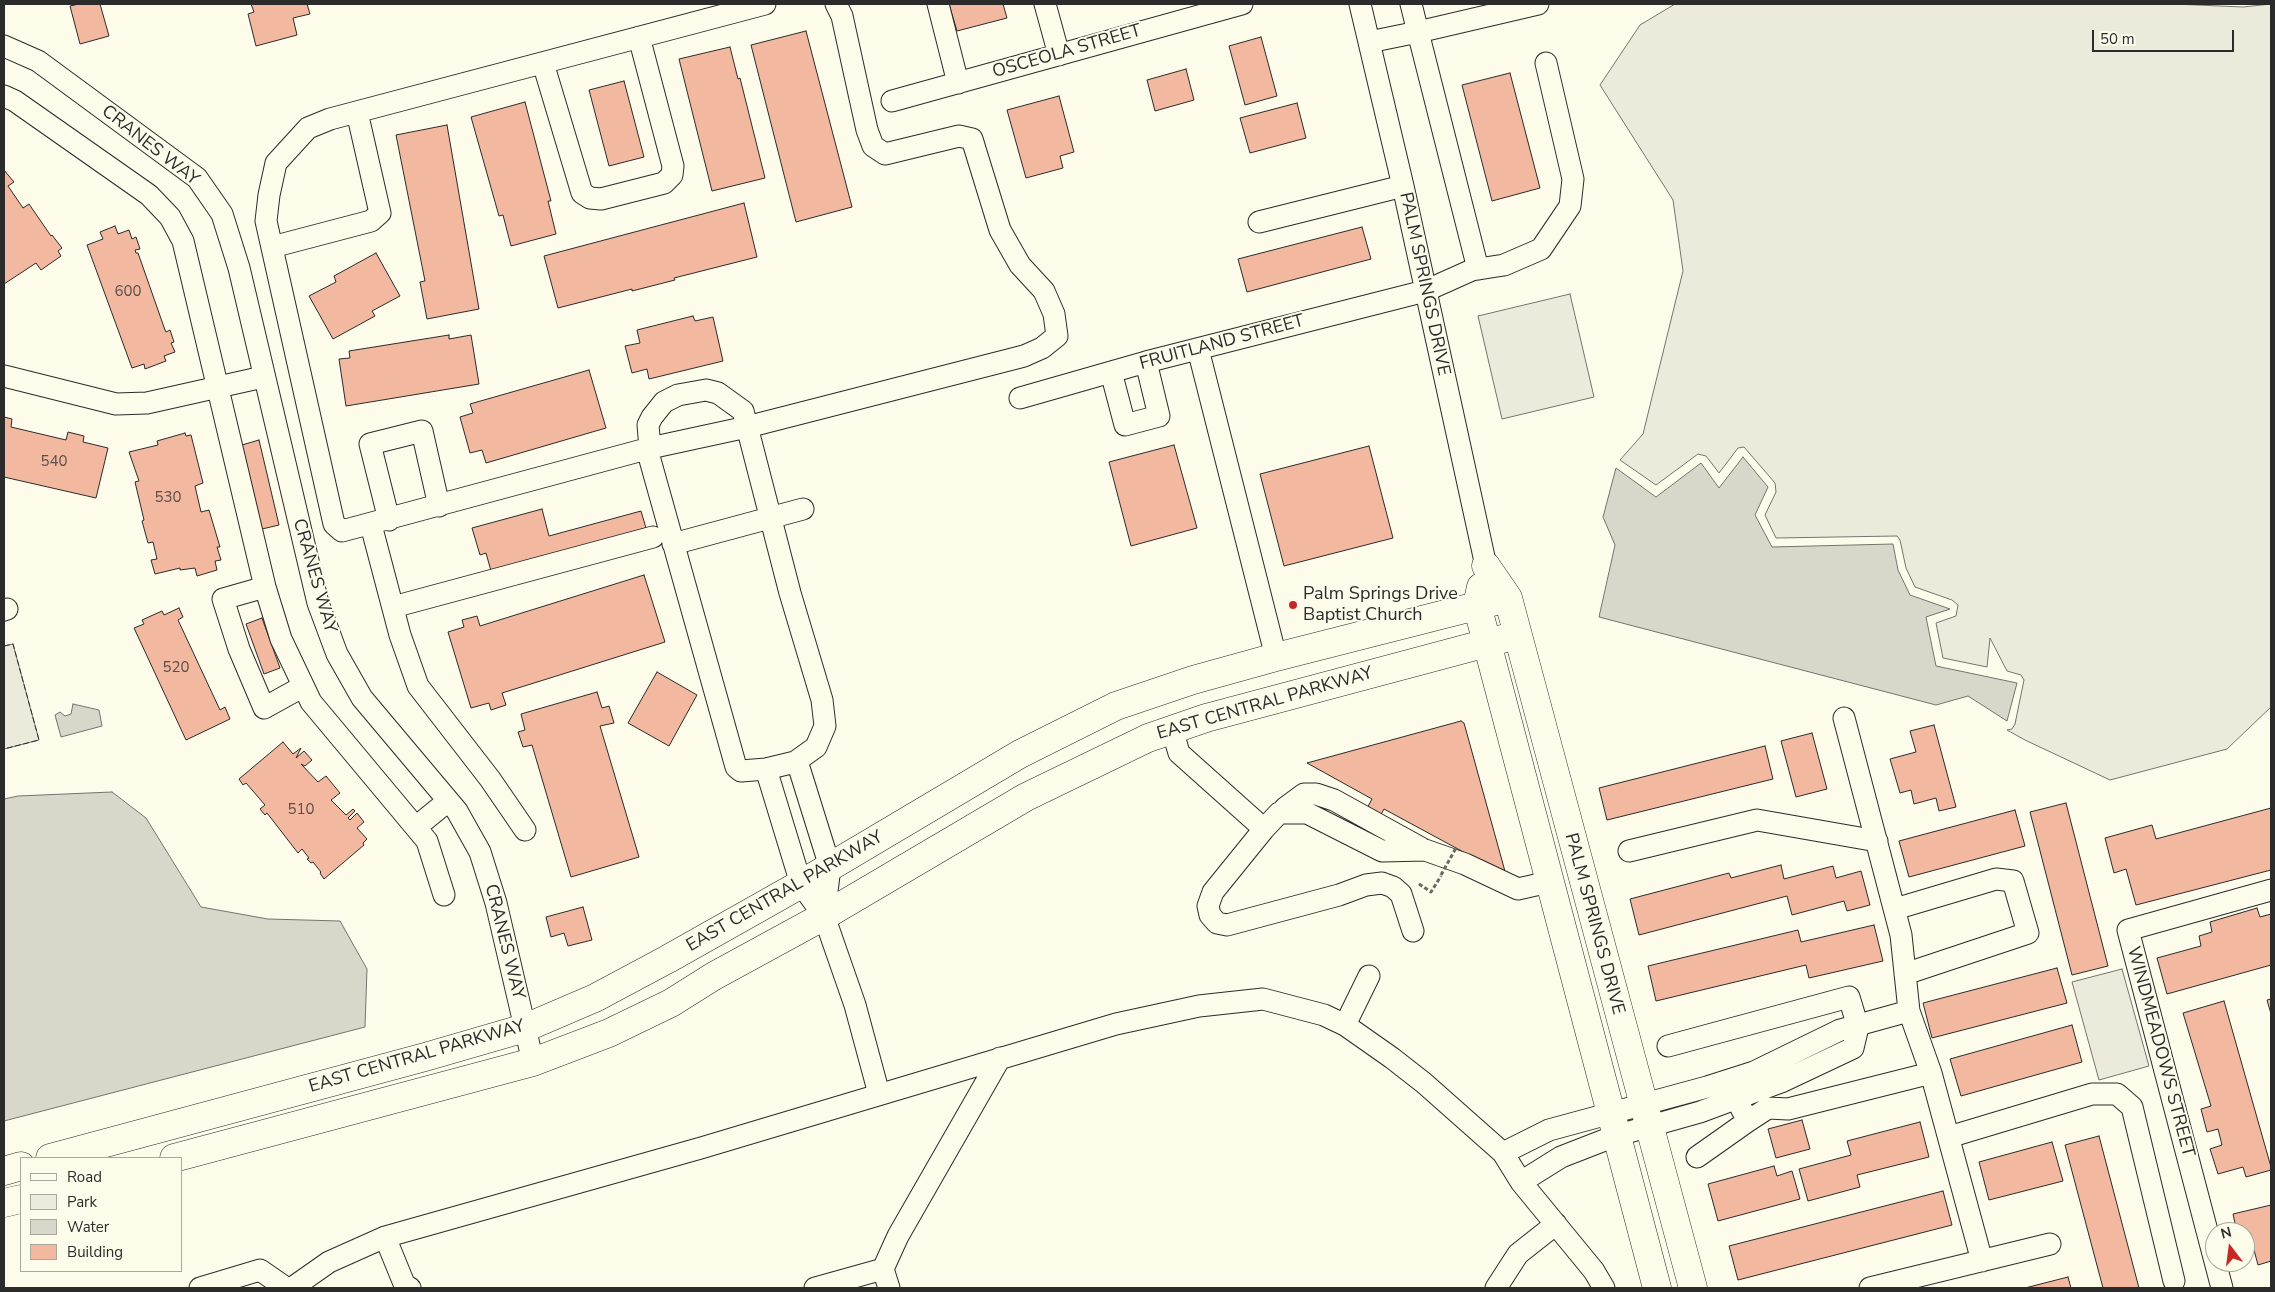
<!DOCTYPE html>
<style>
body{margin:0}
#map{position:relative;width:2275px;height:1292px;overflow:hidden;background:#fdfbea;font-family:"Nunito Sans",sans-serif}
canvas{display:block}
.frame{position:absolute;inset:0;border:5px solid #2b2b2b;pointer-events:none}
.legend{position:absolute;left:20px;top:1157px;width:162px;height:115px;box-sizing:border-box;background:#fdfbea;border:1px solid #a9a89e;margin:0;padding:6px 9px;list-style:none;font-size:15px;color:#2b2b2b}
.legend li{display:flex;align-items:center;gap:10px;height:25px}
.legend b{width:25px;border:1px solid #a9a89e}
.north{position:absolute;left:2205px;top:1222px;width:50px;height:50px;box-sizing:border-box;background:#fdfbea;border:1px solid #a9a89e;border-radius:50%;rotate:345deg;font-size:14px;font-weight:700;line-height:20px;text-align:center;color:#2b2b2b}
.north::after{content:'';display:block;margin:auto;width:18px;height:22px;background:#c62828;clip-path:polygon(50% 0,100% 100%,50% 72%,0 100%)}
.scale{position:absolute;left:2092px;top:30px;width:142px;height:22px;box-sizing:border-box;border:2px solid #2b2b2b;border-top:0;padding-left:6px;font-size:15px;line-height:18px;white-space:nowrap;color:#2b2b2b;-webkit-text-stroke:4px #fdfbea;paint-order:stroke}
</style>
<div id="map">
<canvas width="2275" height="1292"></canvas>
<div class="frame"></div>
<ul class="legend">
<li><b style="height:6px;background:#fdfbea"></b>Road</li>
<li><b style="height:14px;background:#ecebdb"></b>Park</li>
<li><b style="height:14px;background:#d8d7c9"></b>Water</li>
<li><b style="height:14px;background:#f2b8a0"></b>Building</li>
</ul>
<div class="north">N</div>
<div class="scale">50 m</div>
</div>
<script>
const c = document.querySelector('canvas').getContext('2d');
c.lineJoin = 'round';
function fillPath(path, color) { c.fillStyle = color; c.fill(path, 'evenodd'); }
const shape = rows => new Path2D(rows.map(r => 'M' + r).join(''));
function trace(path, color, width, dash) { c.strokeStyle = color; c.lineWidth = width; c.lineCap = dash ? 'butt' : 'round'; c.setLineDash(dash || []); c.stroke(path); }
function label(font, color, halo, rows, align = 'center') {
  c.font = font + ' "Nunito Sans",sans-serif'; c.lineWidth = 4; c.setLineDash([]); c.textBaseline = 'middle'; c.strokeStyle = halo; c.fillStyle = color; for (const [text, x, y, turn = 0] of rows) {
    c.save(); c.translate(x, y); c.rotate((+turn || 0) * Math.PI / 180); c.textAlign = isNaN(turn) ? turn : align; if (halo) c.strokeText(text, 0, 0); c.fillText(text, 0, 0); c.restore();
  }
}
const green = shape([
 [1675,4,2174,4,2243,7,2271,4,2271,707,2227,749,2110,780,2025,740,2007,730,2012,729,2015,724,2024,680,2021,675,2007,671,1990,638,1987,667,1943,658,1936,623,1956,616,1958,605,1952,600,1915,587,1906,568,1900,540,1897,536,1776,538,1765,515,1776,492,1775,483,1744,447,1738,448,1719,473,1706,456,1698,454,1656,485,1620,460,1643,434,1683,271,1673,200,1600,85,1640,25,1675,4],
 [1570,294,1594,397,1502,419,1478,316,1570,294],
 [13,644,39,740,4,749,4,646,13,644],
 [2122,969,2149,1066,2099,1080,2072,982,2122,969]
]);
fillPath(green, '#ecebdb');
trace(green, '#74746e', 1);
const water = shape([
 [1743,457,1768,487,1755,515,1772,547,1893,544,1898,570,1910,595,1950,609,1926,617,1936,666,2017,683,2007,721,1968,696,1936,705,1599,617,1615,545,1603,517,1616,468,1656,497,1701,463,1719,488,1743,457],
 [73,704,99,710,102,726,61,737,55,715,60,712,65,716,71,714,73,704],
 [112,792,146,818,201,907,268,919,340,921,367,969,365,1027,4,1121,4,799,18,796,112,792]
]);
fillPath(water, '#d8d7c9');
trace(water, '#74746e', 1);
const building = shape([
 [79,4,100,4,109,36,80,44,70,6,79,4],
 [251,4,307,4,310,14,293,18,297,35,256,46,248,14,254,12,251,4],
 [949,4,1003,4,1007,18,957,31,949,4],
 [806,31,852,207,796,222,751,45,806,31],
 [1261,37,1277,96,1245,105,1229,46,1261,37],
 [730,47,738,79,740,78,765,178,712,191,679,59,730,47],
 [1186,69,1194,100,1155,111,1147,80,1186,69],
 [1510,73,1540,188,1492,201,1462,85,1510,73],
 [624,81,644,157,609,166,589,90,624,81],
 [1059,96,1074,152,1060,156,1063,168,1026,178,1007,110,1059,96],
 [525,102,551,201,548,201,556,234,511,246,503,215,499,216,471,117,525,102],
 [1297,103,1306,138,1250,153,1240,118,1297,103],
 [447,125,479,309,427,319,420,282,425,281,396,135,447,125],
 [4,170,14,182,8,186,23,208,29,204,51,236,52,235,62,248,58,251,61,256,41,270,36,263,4,284,4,170],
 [744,203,757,257,674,278,675,280,632,291,632,289,558,308,544,256,744,203],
 [115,226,118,234,129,230,132,239,136,237,140,249,135,250,136,253,138,253,165,330,166,332,170,330,174,342,171,343,175,352,164,356,166,361,145,369,144,364,132,368,87,245,103,239,100,232,115,226],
 [1362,227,1371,259,1247,292,1238,259,1362,227],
 [376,253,400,296,372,311,375,316,333,339,309,296,336,282,334,276,376,253],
 [693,316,695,321,713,317,723,361,649,379,647,369,632,373,625,346,640,343,637,330,693,316],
 [449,335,449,339,471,335,479,384,346,406,339,359,350,358,349,351,449,335],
 [589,370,606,428,486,463,482,450,470,453,460,417,473,413,470,404,589,370],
 [4,417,12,419,11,427,66,440,68,432,84,436,83,442,108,448,96,498,4,477,4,417],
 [185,433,186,436,191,435,203,483,195,486,201,512,209,510,220,547,217,547,221,560,215,561,217,570,197,576,195,568,180,570,180,568,155,574,151,560,157,559,153,542,148,543,142,521,144,520,135,482,139,481,129,452,158,445,157,441,185,433],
 [259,440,279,525,262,529,242,445,259,440],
 [1174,445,1197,528,1131,546,1109,462,1174,445],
 [1369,446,1393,538,1284,566,1260,474,1369,446],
 [542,509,549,536,641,511,646,528,491,571,486,553,480,555,472,528,542,509],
 [644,575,665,642,502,693,506,705,491,710,489,703,471,708,448,632,464,627,462,620,477,616,480,626,644,575],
 [179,608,183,617,178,620,220,710,225,707,230,719,186,740,134,628,144,624,142,620,162,611,164,615,179,608],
 [262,618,280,668,264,674,246,624,262,618],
 [657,672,697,695,669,746,628,723,657,672],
 [597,692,602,708,609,706,614,723,600,726,639,857,571,877,532,745,523,747,518,732,525,730,521,714,597,692],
 [1461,721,1464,723,1506,875,1384,809,1361,850,1348,843,1372,799,1307,763,1461,721],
 [1934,725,1956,807,1939,811,1936,798,1914,804,1911,790,1900,793,1890,759,1916,752,1910,731,1934,725],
 [1812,733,1827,789,1796,797,1781,741,1812,733],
 [283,742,293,754,301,748,296,758,304,751,312,760,305,766,301,764,318,782,326,776,340,793,331,800,346,815,353,809,355,811,348,818,350,820,357,813,364,822,357,828,367,839,363,843,364,845,324,879,320,873,321,872,313,862,311,863,307,859,309,858,302,849,298,853,267,813,265,815,260,809,265,805,246,783,243,785,239,779,283,742],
 [1765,746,1773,779,1607,820,1599,788,1765,746],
 [2066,803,2108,966,2072,975,2030,812,2066,803],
 [2271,808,2271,870,2136,905,2126,869,2114,873,2105,838,2152,825,2156,839,2271,808],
 [2015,810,2025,846,1909,877,1899,841,2015,810],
 [1781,865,1784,879,1833,866,1836,878,1861,871,1870,905,1847,911,1844,901,1792,915,1787,896,1639,935,1630,899,1729,873,1731,878,1781,865],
 [583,907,592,940,568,946,564,933,551,937,546,917,583,907],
 [2257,908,2260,917,2271,914,2271,965,2167,994,2157,958,2201,946,2199,936,2212,932,2210,922,2257,908],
 [1874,925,1883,961,1809,978,1806,965,1656,1001,1648,966,1798,930,1801,942,1874,925],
 [2057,968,2067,1003,1932,1038,1923,1003,2057,968],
 [2271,999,2271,1014,2267,1000,2271,999],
 [2224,1001,2271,1167,2271,1170,2246,1177,2243,1167,2218,1174,2210,1149,2222,1145,2218,1129,2207,1132,2201,1109,2211,1106,2183,1013,2224,1001],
 [2072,1025,2082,1062,1961,1096,1950,1059,2072,1025],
 [1802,1120,1810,1149,1776,1158,1768,1129,1802,1120],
 [1920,1122,1929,1157,1857,1175,1860,1187,1808,1201,1799,1169,1851,1155,1847,1141,1920,1122],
 [2099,1136,2139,1288,2103,1288,2065,1145,2099,1136],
 [2052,1142,2063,1181,1989,1200,1979,1162,2052,1142],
 [1774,1166,1777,1176,1792,1171,1800,1199,1718,1221,1708,1184,1774,1166],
 [1943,1191,1952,1225,1738,1280,1729,1246,1943,1191],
 [2271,1205,2271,1261,2258,1265,2254,1250,2245,1253,2245,1232,2237,1232,2233,1214,2271,1205],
 [2068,1277,2071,1288,2025,1288,2068,1277]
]);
fillPath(building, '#f2b8a0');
trace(building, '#2b2b2b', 1);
const minor = shape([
 [765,4,330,119,308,128,276,163,269,195,266,221,334,524,342,531,650,448,747,427,1024,356,1042,348,1057,336,1054,314,1044,291,1020,265,1000,230,972,139,959,136,885,154,873,146,867,130,842,16,836,4],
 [938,4,958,83],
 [1045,4,1059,55],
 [1360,4,1403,186,1486,566],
 [1369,42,1418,32,1411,4],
 [4,46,38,61,197,178,222,214,239,268,318,603,337,654,362,698,457,811,480,852,496,903,533,1062],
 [543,63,582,193,590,198,601,199,664,183,672,175,673,166,639,37],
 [4,96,15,101,149,195,170,217,183,241,265,587,281,639,311,702,427,841,444,895],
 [892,101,1242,4],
 [1259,222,1403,186],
 [272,247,371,221,380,213,357,112],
 [1478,269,1418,32,1538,4],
 [1198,349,1276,657],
 [1111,372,1125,425,1159,416,1146,362],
 [4,376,116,404,147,403,263,377],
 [1020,398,1146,362,1425,291,1472,270,1504,265,1541,249,1570,206,1573,179,1546,63],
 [647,449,736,767,741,771,766,769,795,762,816,747,825,726,822,700,790,593,743,411,718,393,706,390,678,395,664,402,652,417,648,425,650,448],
 [389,520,370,444,422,431,439,506],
 [371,525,400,635,418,686,490,779,525,830],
 [673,544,803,509],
 [265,587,223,599,239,649,264,708,302,687],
 [393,607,653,537],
 [4,610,7,609],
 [1844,718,1901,935,1909,1011,1931,1073,1982,1261],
 [1172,729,1179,753,1264,829,1213,892,1208,906,1210,915,1217,923,1227,925,1339,895,1366,885,1382,883,1393,887,1401,894,1413,931],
 [797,761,830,867,824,916],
 [766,769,801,884,824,916,855,1005,879,1094],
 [1285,808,1304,794,1316,794,1334,800,1421,848],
 [416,827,448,801],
 [1264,829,1279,813,1307,813,1382,851,1425,850,1465,864,1518,889,1549,882],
 [1629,851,1757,820,1877,841],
 [1895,909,1996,879,2013,881,2028,933,1905,974],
 [1345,1025,1369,976],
 [1748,1121,1768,1108,1788,1109,1931,1073],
 [1949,1137,2092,1094,2117,1094,2132,1107,2174,1281],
 [1503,1153,1549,1130,1707,1087,1754,1072,1840,1030,1909,1011],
 [1697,1157,1748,1121,1741,1108],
 [1521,1182,1561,1157,1615,1136,1700,1112,1781,1082,1853,1048,1858,1027,1849,997,1668,1046],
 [385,1237,405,1286,410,1288],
 [883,1269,898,1236,1000,1058],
 [200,1288,260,1270,286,1288],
 [292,1288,329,1262,385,1237,701,1148,1116,1024,1199,1006,1263,999,1324,1015,1345,1025,1392,1058,1424,1083,1503,1153,1521,1182,1594,1271,1604,1288],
 [815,1288,883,1269,889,1288],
 [1496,1288,1518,1254,1556,1224],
 [1870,1288,2050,1244],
 [2222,1288,2128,930,2271,890]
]);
const major = shape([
 [1486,566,1508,598,1693,1288],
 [1481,587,1477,605,1657,1288],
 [50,1158,425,1057,525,1028,595,998,668,959,801,884,1020,754,1116,706,1193,680,1276,657,1508,598],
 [174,1158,533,1062,609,1033,671,1003,714,976,824,916,1026,797,1148,738,1206,718,1517,635],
 [4,1171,21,1166],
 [4,1203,21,1199]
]);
trace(minor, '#2b2b2b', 23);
trace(major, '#2b2b2b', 29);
trace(shape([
 [1419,884,1431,892,1441,876]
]), '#6a6964', 3, [4, 2.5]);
trace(minor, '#fdfbea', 21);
trace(major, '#fdfbea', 28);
trace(shape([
 [1441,875,1456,848]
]), '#6a6964', 3, [4, 2.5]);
trace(shape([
 [4,646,13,644,39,740,4,749]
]), '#2b2b2b', 1, [6, 2.5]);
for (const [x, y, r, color] of [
 [1293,605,5,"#c62828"]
]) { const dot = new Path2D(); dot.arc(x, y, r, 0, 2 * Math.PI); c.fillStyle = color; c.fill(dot); trace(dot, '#fdfbea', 2); }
label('15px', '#5d4e48', null, [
 ["600",128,292],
 ["540",54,462],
 ["530",168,498],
 ["520",176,668],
 ["510",301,810]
]);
label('18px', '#2b2b2b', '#fdfbea', [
 ["OSCEOLA STREET",1067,52,-16],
 ["CRANES WAY",150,146,38],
 ["PALM SPRINGS DRIVE",1424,284,78],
 ["FRUITLAND STREET",1222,343,-15],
 ["CRANES WAY",314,576,74],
 ["EAST CENTRAL PARKWAY",1265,704,-16],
 ["EAST CENTRAL PARKWAY",785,892,-30],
 ["PALM SPRINGS DRIVE",1594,924,75],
 ["CRANES WAY",504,942,76],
 ["WINDMEADOWS STREET",2160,1052,75],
 ["EAST CENTRAL PARKWAY",417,1057,-16]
]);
label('18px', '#2b2b2b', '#fdfbea', [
 ["Palm Springs Drive",1303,595],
 ["Baptist Church",1303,616]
], 'left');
</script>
